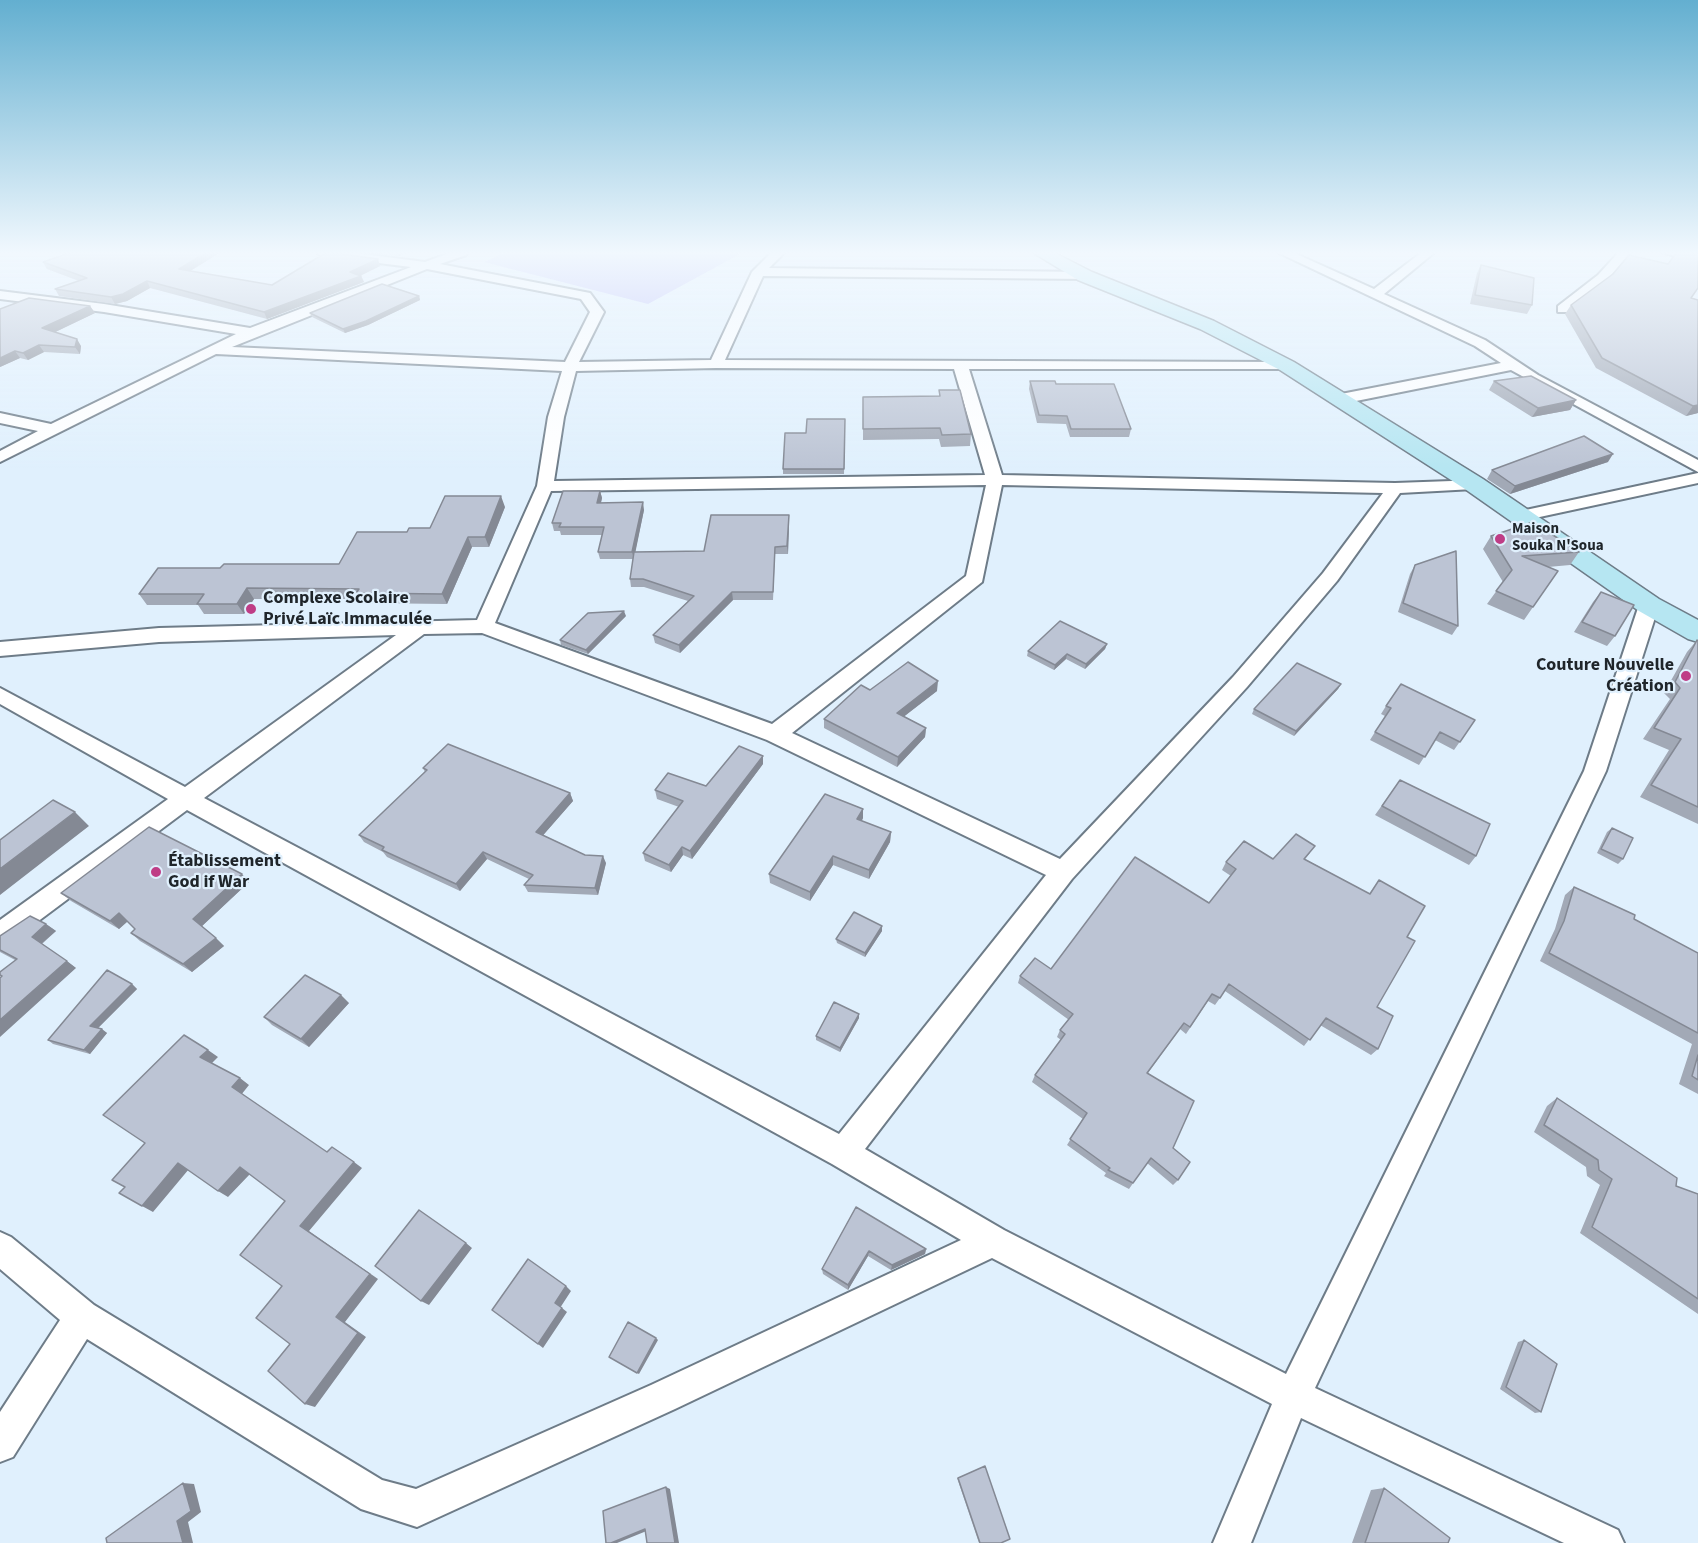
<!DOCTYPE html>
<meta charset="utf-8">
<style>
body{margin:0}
canvas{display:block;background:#e0f0fd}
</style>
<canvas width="1698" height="1543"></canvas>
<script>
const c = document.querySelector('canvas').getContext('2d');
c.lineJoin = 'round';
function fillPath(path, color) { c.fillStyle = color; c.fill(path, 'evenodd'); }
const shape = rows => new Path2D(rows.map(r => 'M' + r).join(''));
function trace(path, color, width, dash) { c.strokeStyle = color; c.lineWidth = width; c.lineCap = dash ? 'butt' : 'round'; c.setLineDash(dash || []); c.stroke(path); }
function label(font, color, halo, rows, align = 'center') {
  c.font = font + ' "Source Sans 3",sans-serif'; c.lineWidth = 4.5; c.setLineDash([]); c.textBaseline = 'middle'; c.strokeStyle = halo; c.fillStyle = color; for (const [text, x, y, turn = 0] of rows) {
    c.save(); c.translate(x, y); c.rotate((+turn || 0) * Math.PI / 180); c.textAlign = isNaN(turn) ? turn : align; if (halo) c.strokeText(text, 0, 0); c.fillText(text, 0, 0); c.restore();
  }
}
fillPath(shape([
 [506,252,730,252,740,254,648,304,484,262]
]), '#b8b7f8');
const street = shape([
 [316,252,347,252,425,262,452,252,468,252,466,255,440,264,590,293,604,312,579,362,711,360,752,272,772,252,785,252,769,268,1085,272,1091,276,1089,279,763,276,725,360,1287,362,1294,366,1292,369,969,369,1002,475,1395,483,1480,480,1482,484,1474,489,1400,493,1337,581,1247,687,1072,879,865,1149,1004,1230,1286,1374,1584,771,1639,605,1642,601,1656,601,1659,605,1606,771,1315,1388,1618,1530,1624,1543,1564,1543,1301,1418,1251,1543,1213,1543,1272,1404,992,1258,675,1409,417,1527,361,1509,87,1339,13,1457,0,1462,0,1412,60,1320,0,1269,0,1232,11,1237,94,1305,382,1480,416,1489,651,1385,961,1240,832,1164,187,810,9,943,0,946,0,920,168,799,0,704,0,688,185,787,396,635,159,642,0,656,0,642,159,628,477,620,537,486,548,417,562,371,216,354,0,462,0,451,38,431,0,423,0,413,51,424,236,334,104,312,0,299,0,291,104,304,250,328,411,267,322,256,316,252],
 [427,269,581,299,590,312,565,362,232,347,427,269],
 [716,368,954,369,985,475,554,481,564,417,576,371,716,368],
 [986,485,966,576,772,724,495,623,551,491,986,485],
 [1002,485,1383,493,1323,573,1233,677,1060,859,792,733,982,582,1002,485],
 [482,633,767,740,1046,875,839,1134,204,798,424,634,482,633],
 [1277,252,1292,252,1374,289,1422,252,1435,252,1384,294,1485,340,1538,375,1698,460,1698,472,1511,370,1341,404,1336,402,1333,399,1336,396,1341,394,1501,363,1475,346,1277,252],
 [1619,252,1631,252,1606,281,1568,312,1558,312,1558,306,1598,275,1619,252],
 [1662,252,1682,252,1698,255,1698,263,1662,252],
 [1698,473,1698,483,1521,521,1512,516,1521,511,1698,473]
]);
const secondary = shape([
 [1032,252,1053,252,1092,272,1214,321,1294,362,1483,479,1659,599,1698,620,1698,642,1688,639,1639,611,1465,489,1280,370,1200,329,1078,280,1032,252]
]);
trace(street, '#6e7c88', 4);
trace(secondary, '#6e7c88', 3);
fillPath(street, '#fff');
fillPath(secondary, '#b6e6f2');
fillPath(shape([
 [71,252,221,252,190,271,272,285,380,266,361,275,364,282,267,319,150,288,127,301,115,304,59,296,55,289,79,281,47,269,43,262],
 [366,252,409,252,399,256],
 [1677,252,1698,252,1698,253,1689,252,1698,413,1686,416,1596,368,1565,314,1571,305,1668,264],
 [1481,265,1532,305,1527,314,1470,304,1477,273],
 [419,296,420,300,368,325,345,333,312,317,310,313],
 [90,306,95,313,55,332,81,346,80,354,44,352,28,360,20,358,0,367,0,309],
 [1030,381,1056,384,1131,429,1129,437,1070,437,1066,424,1037,423,1029,389],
 [1494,381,1576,400,1570,410,1532,417,1489,390],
 [939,390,971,434,970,446,941,447,939,439,863,440,863,397,939,396],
 [845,419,844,474,783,474,783,469,806,433],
 [1608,462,1510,494,1487,479,1492,470],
 [600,491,602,498,601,503,644,510,635,552,704,551,789,523,788,554,775,554,773,600,733,600,680,653,655,643,653,635,688,601,644,587,631,587,630,579,633,559,600,559,598,552,602,535,561,535,560,531,554,531,552,523],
 [505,507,489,547,472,547,447,604,362,603,360,599,254,599,244,614,204,614,198,605,147,605,139,594,220,568,339,564,407,532,430,528],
 [1491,536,1579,552,1570,565,1548,567,1558,571,1524,620,1487,604,1503,582,1483,549],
 [1415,565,1458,626,1452,635,1398,612,1410,574],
 [1601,592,1615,636,1607,646,1574,632,1593,602],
 [626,616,588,654,561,645,560,640],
 [1697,640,1698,641,1698,824,1640,797,1669,750,1643,739,1670,699,1664,693,1687,652],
 [1107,644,1105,649,1085,669,1066,659,1054,670,1027,656,1028,651],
 [1341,684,1338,689,1294,736,1252,714,1254,709],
 [870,690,937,691,904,716,926,728,925,737,897,767,824,728,824,719],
 [1386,706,1475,720,1454,750,1435,740,1419,765,1370,740,1385,716,1381,714],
 [763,764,692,859,683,855,671,872,645,861,643,853,679,807,657,799,655,790,706,786],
 [423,768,570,793,573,801,543,835,585,855,606,863,598,895,528,892,524,885,529,879,487,859,460,891,387,857,383,852,364,842,359,835,425,772],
 [1400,780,1476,856,1469,865,1375,815],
 [863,809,863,818,862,821,891,832,890,842,869,879,833,865,810,901,770,883,769,874],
 [1612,828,1623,859,1618,864,1597,853,1607,832],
 [1310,853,1305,859,1369,894,1379,880,1407,937,1377,1007,1378,1049,1371,1055,1320,1025,1304,1046,1225,991,1215,1005,1208,1001,1186,1034,1180,1029,1148,1073,1173,1148,1178,1180,1173,1185,1147,1163,1129,1189,1104,1176,1106,1173,1067,1145,1083,1119,1032,1082,1035,1075,1061,1040,1057,1037,1060,1030,1069,1020,1018,983,1020,976,1051,969,1209,903,1231,876,1222,870,1226,862,1273,859],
 [249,882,202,926,224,946,192,972,140,941,131,933,135,929,128,921,119,929,71,901,61,893],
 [1574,887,1698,953,1698,1094,1679,1084,1692,1044,1540,961,1555,929,1565,895],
 [46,924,56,931,42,944,76,968,15,960,0,952,0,936],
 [882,926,882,931,865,957,837,943,836,939],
 [132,984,137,989,98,1028,107,1033,90,1054,53,1044,48,1040],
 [349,1003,309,1047,272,1025,264,1017],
 [859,1014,859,1018,840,1052,816,1040,816,1036],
 [1557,1098,1676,1186,1698,1194,1698,1314,1580,1233,1600,1185,1587,1176,1586,1167,1534,1132,1547,1106],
 [856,1207,926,1249,925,1254,891,1270,868,1256,848,1290,823,1274,822,1269],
 [1524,1340,1541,1412,1535,1413,1500,1389,1518,1342],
 [957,1478,958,1478,1001,1543,979,1543],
 [1384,1488,1448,1543,1352,1543,1371,1490]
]), '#a2a9b6');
fillPath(shape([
 [207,252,221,252,182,276,179,269],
 [398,252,409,252,399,256],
 [378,259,380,266,356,278,361,276,364,282,267,319,264,312],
 [147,281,150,288,127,301,115,304,111,297],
 [419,296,420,300,368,325,345,333,343,329],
 [90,306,95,313,47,336,42,328],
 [77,339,81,346,80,354,75,347],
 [39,345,44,352,28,360,23,353],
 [15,351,20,358,0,367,0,358],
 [1576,400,1570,410,1532,417,1538,408],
 [1698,405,1698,413,1686,416,1693,406],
 [1613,454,1608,462,1510,494,1515,486],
 [600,491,602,498,599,510,597,503],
 [501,496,505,507,489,547,485,537],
 [643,502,644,510,634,559,632,552],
 [789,515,789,523,788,554,787,546],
 [468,537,472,547,447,604,442,594],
 [247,588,254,599,244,614,237,604],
 [732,592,733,600,680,653,679,645],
 [624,611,626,616,588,654,586,650],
 [1107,644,1105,649,1085,669,1086,664],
 [1067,654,1066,659,1054,670,1055,665],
 [938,681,937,691,897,722,897,713],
 [1341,684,1338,689,1294,736,1296,731],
 [926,728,925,737,897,767,898,757],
 [763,756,763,764,692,859,690,851],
 [570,793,573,801,539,840,536,832],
 [863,809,863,818,857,828,857,819],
 [75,812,89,826,0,895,0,869],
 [891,832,890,842,869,879,869,870],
 [682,847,683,855,671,872,669,865],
 [483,852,487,859,460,891,456,884],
 [603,856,606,863,598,895,595,888],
 [833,856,833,865,810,901,810,892],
 [242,874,249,882,201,927,193,919],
 [119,913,128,921,119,929,110,921],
 [46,924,56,931,41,944,32,937],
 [882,926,882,931,865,957,865,953],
 [216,938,224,946,192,972,183,964],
 [67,961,76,968,0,1037,0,1020],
 [132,984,137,989,96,1030,90,1026],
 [341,995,349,1003,309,1047,301,1039],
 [859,1014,859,1018,840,1052,840,1048],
 [102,1029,107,1033,90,1054,84,1050],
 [208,1050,218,1057,210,1065,200,1057],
 [240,1078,249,1085,241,1095,232,1087],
 [354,1162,362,1168,309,1231,378,1279,345,1322,366,1337,315,1407,305,1404,336,1317,300,1226],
 [178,1163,189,1169,153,1212,142,1206],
 [240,1167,250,1174,228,1197,218,1191],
 [466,1243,472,1248,429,1305,421,1301],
 [926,1249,925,1254,891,1270,892,1265],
 [869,1251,868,1256,848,1290,848,1285],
 [566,1286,571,1291,560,1308,555,1303],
 [562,1308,567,1312,543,1348,538,1344],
 [656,1338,658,1340,639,1374,637,1373],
 [183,1483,194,1484,201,1512,188,1522,193,1543,183,1543,177,1521],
 [666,1487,670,1489,679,1543,675,1543],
 [645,1529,649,1530,617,1543,611,1543]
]), '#848994');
const building = shape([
 [72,252,207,252,179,269,272,285,327,252,378,259,350,272,361,276,264,312,147,281,123,294,111,297,55,289,87,278,43,262,72,252],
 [1677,252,1689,252,1698,254,1698,288,1691,298,1698,300,1698,405,1693,406,1602,358,1571,305,1613,274,1629,255,1668,264,1677,252],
 [1481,265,1534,278,1532,305,1475,295,1481,265],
 [382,284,419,296,366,321,343,329,310,313,382,284],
 [29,298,90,306,42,328,77,339,75,347,39,345,23,353,15,351,0,358,0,309,29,298],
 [1531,376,1576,400,1538,408,1494,381,1531,376],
 [1030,381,1055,381,1056,384,1114,384,1131,429,1071,429,1067,416,1039,415,1030,381],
 [939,390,960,390,971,434,942,435,940,428,863,429,863,397,940,396,939,390],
 [807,419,845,419,844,469,783,469,785,433,806,433,807,419],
 [1584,436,1613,454,1515,486,1492,470,1584,436],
 [563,491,600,491,597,503,643,502,632,552,598,552,604,527,559,527,561,523,552,523,563,491],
 [445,496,501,496,485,537,468,537,442,594,356,593,359,589,247,588,237,604,197,604,204,594,139,594,158,568,220,568,224,564,339,564,357,532,407,532,409,528,430,528,445,496],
 [711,515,789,515,787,546,775,547,773,592,732,592,679,645,653,635,694,596,643,579,630,579,634,552,704,551,711,515],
 [1533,522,1579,552,1522,556,1558,571,1533,607,1496,591,1512,570,1491,536,1533,522],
 [1456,551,1458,626,1403,603,1415,565,1456,551],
 [1601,592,1634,605,1615,636,1582,622,1601,592],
 [624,611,586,650,560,640,588,613,624,611],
 [1060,621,1107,644,1086,664,1067,654,1055,665,1028,651,1060,621],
 [1697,640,1698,641,1698,807,1651,785,1681,739,1654,728,1680,688,1675,682,1697,640],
 [908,662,938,681,897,713,926,728,898,757,824,719,861,685,870,690,908,662],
 [1297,663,1341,684,1296,731,1254,709,1297,663],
 [1401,684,1475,720,1460,742,1440,732,1425,757,1375,732,1391,708,1386,706,1401,684],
 [448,744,570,793,536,832,585,855,603,856,595,888,524,885,533,875,483,852,456,884,382,850,384,847,359,835,427,770,423,768,448,744],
 [739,746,763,756,690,851,682,847,669,865,643,853,683,801,655,790,668,773,706,786,739,746],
 [1400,780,1490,824,1476,856,1382,806,1400,780],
 [825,794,863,809,857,819,891,832,869,870,833,856,810,892,769,874,825,794],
 [53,800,75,812,0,869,0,840,53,800],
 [149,827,242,874,193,919,216,938,183,964,131,933,135,929,119,913,110,921,61,893,149,827],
 [1612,828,1633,838,1623,859,1601,849,1612,828],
 [1296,834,1315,846,1304,859,1370,894,1379,880,1425,906,1407,937,1415,941,1377,1007,1393,1016,1378,1049,1326,1018,1310,1040,1229,984,1220,998,1212,994,1190,1027,1184,1023,1147,1073,1194,1101,1173,1148,1190,1162,1178,1180,1151,1158,1133,1183,1108,1170,1110,1168,1070,1139,1087,1113,1035,1075,1065,1034,1060,1030,1073,1014,1020,976,1035,958,1051,969,1135,857,1209,903,1236,869,1226,862,1244,841,1273,859,1296,834],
 [1574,887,1635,915,1634,919,1698,953,1698,1033,1549,953,1564,921,1574,887],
 [854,912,882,926,865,953,836,939,854,912],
 [30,916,46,924,32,937,67,961,0,1020,0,978,2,976,0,975,0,972,17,959,0,950,0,936,30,916],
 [107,970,132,984,90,1026,102,1029,84,1050,48,1040,107,970],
 [305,975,341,995,301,1039,264,1017,305,975],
 [834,1002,859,1014,840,1048,816,1036,834,1002],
 [184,1035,208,1050,200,1057,240,1078,232,1087,327,1152,332,1147,354,1162,300,1226,370,1274,336,1317,358,1333,305,1404,268,1371,290,1344,256,1318,282,1286,240,1255,285,1201,240,1167,218,1191,178,1163,142,1206,119,1193,125,1187,112,1180,145,1143,103,1115,184,1035],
 [1698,1055,1698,1080,1692,1076,1698,1055],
 [1557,1098,1677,1178,1676,1186,1698,1194,1698,1299,1592,1227,1612,1179,1599,1170,1598,1160,1544,1125,1557,1098],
 [856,1207,926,1249,892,1265,869,1251,848,1285,822,1269,856,1207],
 [419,1210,466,1243,421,1301,375,1266,419,1210],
 [528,1259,566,1286,555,1303,562,1308,538,1344,492,1310,528,1259],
 [628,1322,656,1338,637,1373,609,1357,628,1322],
 [1524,1340,1557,1364,1541,1412,1506,1387,1524,1340],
 [985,1466,1010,1539,1001,1543,980,1543,958,1478,985,1466],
 [183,1483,191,1511,177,1521,183,1543,107,1543,106,1538,183,1483],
 [666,1487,675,1543,647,1543,645,1529,611,1543,606,1543,603,1511,666,1487],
 [1384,1488,1450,1538,1448,1543,1365,1543,1384,1488]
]);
fillPath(building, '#bcc4d4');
trace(building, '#848994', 1.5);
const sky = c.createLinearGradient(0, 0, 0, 468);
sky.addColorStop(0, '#63afd0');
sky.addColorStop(0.54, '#f1f8fe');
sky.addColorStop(1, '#f1f8fe00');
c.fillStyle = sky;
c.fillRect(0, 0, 1698, 468);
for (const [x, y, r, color] of [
 [1500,539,6,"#bf3d86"],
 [251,609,6,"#bf3d86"],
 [1686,676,6,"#bf3d86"],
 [156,872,6,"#bf3d86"]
]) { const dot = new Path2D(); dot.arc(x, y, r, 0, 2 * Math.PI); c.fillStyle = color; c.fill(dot); trace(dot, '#e0f0fd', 2); }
label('bold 15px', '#1f252a', '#e0f0fd', [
 ["Maison",1512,530],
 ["Souka N'Soua",1512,547]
], 'left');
label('bold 18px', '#1f252a', '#e0f0fd', [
 ["Complexe Scolaire",263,599],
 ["Privé Laïc Immaculée",263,620],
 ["Couture Nouvelle",1674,666,"right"],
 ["Création",1674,687,"right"],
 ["Établissement",168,862],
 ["God if War",168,883]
], 'left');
</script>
